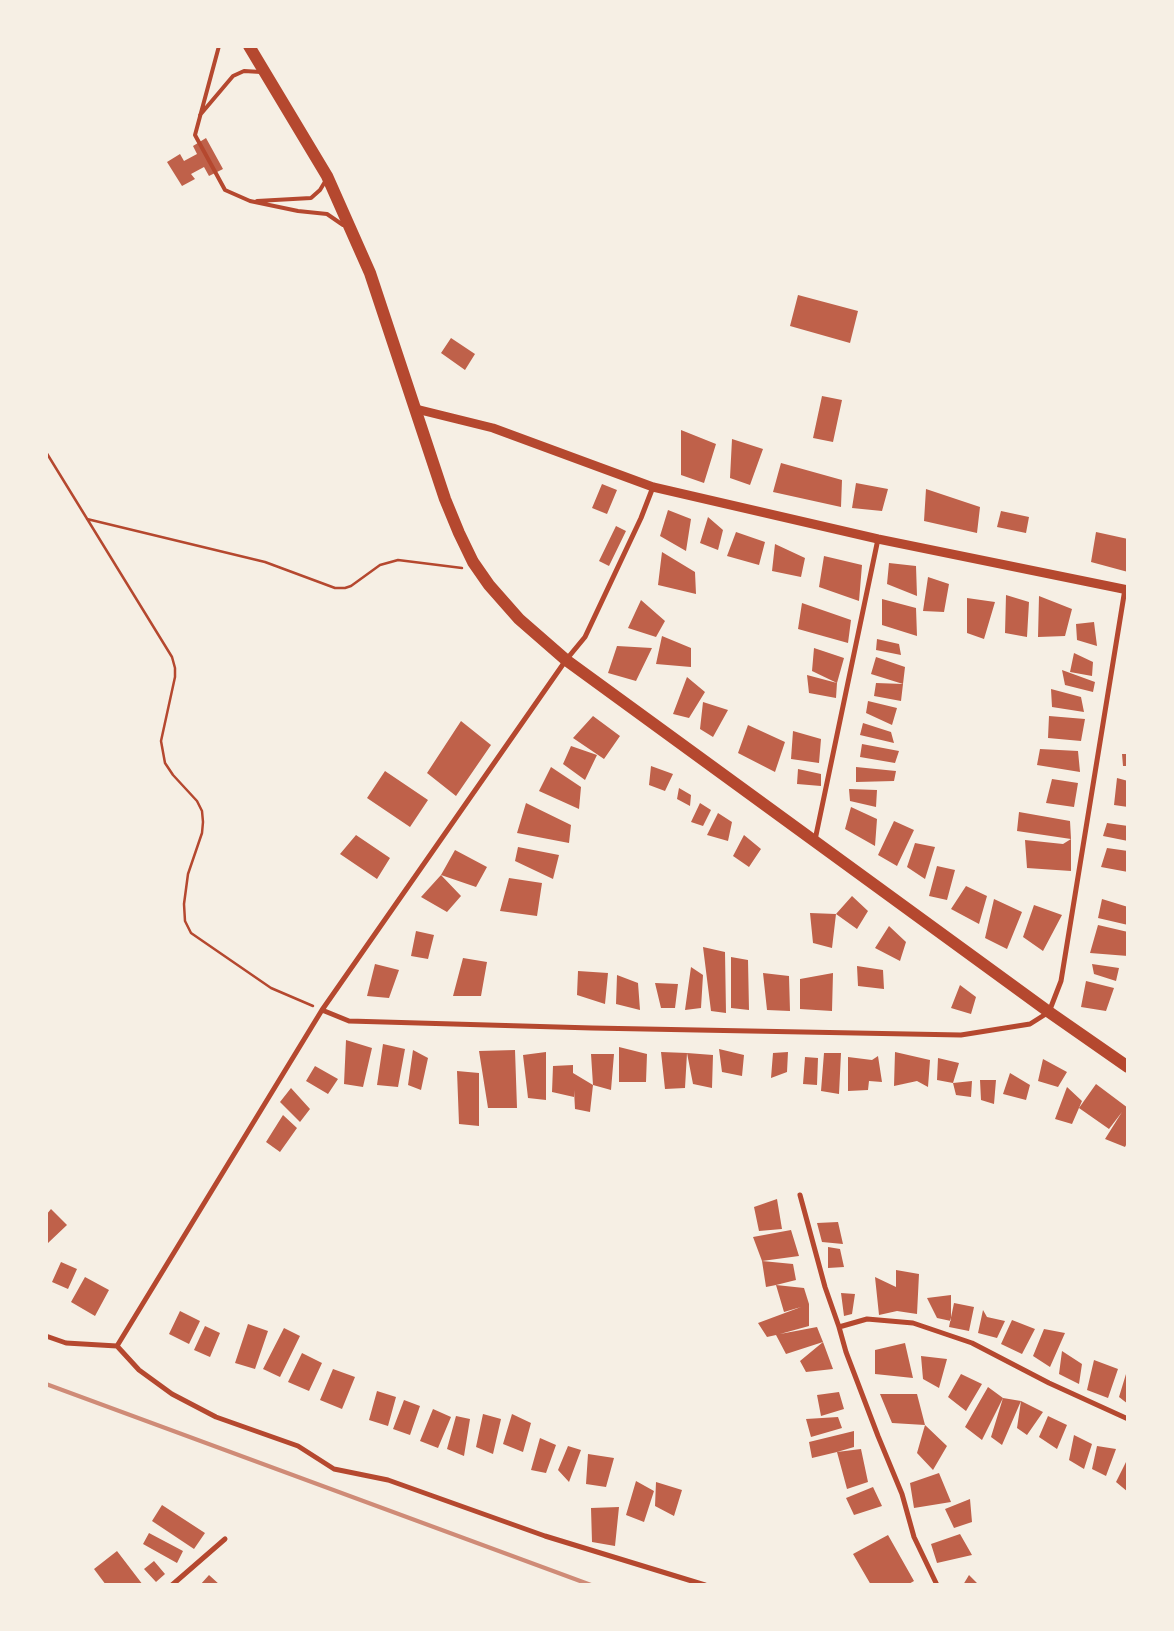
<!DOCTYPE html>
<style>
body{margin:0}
#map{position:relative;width:1174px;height:1631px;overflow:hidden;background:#f6efe4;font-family:Raleway,sans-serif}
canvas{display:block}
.frame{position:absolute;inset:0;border:48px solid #f6efe4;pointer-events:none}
</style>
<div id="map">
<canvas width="1174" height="1631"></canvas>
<div class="frame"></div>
</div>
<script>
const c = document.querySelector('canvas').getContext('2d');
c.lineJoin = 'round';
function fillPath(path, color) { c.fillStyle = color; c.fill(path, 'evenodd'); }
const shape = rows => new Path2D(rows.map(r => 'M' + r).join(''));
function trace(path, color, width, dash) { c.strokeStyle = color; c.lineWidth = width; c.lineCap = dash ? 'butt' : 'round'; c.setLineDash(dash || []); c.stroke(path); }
fillPath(shape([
 [206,138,223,169,209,176,204,167,191,174,195,179,182,186,167,162,180,154,184,161,197,154,193,146],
 [798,295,858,311,850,343,790,326],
 [451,338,475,354,465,370,441,353],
 [822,396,842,400,833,442,813,438],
 [681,430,716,444,704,483,681,475],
 [732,439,763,449,750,485,730,478],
 [781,463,842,480,841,507,773,492],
 [856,483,888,489,882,511,852,508],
 [602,484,617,490,607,514,592,508],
 [926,489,980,507,977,533,924,521],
 [668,510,691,519,686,551,660,536],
 [1001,511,1029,517,1026,533,997,527],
 [708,517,723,530,718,550,700,543],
 [616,526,626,531,609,566,599,561],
 [736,532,765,542,759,565,727,556],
 [1096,532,1128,539,1128,572,1091,562],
 [775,544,805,558,801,577,772,571],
 [662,552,695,572,696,594,658,585],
 [824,556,862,565,859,601,819,587],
 [889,563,916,566,917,596,887,584],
 [928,577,949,584,944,612,923,611],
 [1006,595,1029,602,1027,637,1005,633],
 [1039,596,1072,609,1065,636,1038,637],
 [967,598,995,602,984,639,967,633],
 [882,599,916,608,917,636,882,625],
 [641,600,665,621,656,637,628,628],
 [802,603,851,620,848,643,798,629],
 [1094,622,1097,646,1077,640,1076,624],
 [662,636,691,648,691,667,656,664],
 [877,639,899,644,901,655,876,650],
 [617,646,652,648,636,681,608,673],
 [814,648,844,658,837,683,812,671],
 [1074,653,1093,662,1092,676,1070,672],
 [876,657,905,667,903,684,871,674],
 [1062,670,1095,682,1093,692,1065,685],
 [807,675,837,683,836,698,809,693],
 [687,677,705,692,689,718,673,714],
 [876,683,903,684,901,701,874,696],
 [1051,689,1081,697,1084,712,1052,707],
 [868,701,897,708,892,725,866,713],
 [703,702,728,710,713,737,700,729],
 [593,716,620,736,604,759,573,738],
 [1049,716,1085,719,1081,741,1048,738],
 [461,721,491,745,456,796,427,773],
 [863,723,891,732,894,743,860,735],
 [748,725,785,742,775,772,738,753],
 [793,731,821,739,819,763,791,759],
 [862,744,899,751,895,763,860,757],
 [571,746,597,755,585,780,563,764],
 [1040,749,1078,751,1080,772,1037,765],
 [1122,754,1128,754,1128,766,1123,766],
 [651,766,673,774,665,791,649,785],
 [551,767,581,787,579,809,539,791],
 [856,767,896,771,894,781,856,782],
 [798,769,821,774,821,786,797,784],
 [385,771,428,800,410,827,367,798],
 [1117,778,1128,781,1128,807,1114,805],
 [1052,779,1078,783,1074,807,1046,803],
 [679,788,691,795,690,806,677,799],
 [849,789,877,790,876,807,850,801],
 [526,803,571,825,569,843,517,833],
 [700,803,711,810,703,826,691,822],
 [851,807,877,819,875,846,845,829],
 [1019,812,1070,821,1071,839,1017,831],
 [718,813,732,822,728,841,707,835],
 [894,821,914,830,897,866,878,855],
 [1107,823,1128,826,1128,841,1103,836],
 [356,835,390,858,377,879,340,854],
 [744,835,761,849,749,867,733,856],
 [1071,839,1071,871,1027,868,1025,840,1063,844],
 [915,843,935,847,925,879,907,867],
 [518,847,559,855,553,879,515,861],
 [1107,848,1128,851,1128,872,1101,867],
 [455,850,487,867,476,887,441,875],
 [937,866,955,870,947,900,929,896],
 [441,875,461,896,447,912,421,897],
 [509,878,542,883,537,916,500,911],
 [966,886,987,896,979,924,951,909],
 [852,896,868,911,857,929,836,914,832,948,813,943,810,913,836,914],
 [994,899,1022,912,1007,949,985,938],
 [1102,899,1128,907,1128,925,1098,918],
 [1034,905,1062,915,1043,951,1023,937],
 [1098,925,1128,932,1128,956,1090,953],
 [889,926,906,942,900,961,875,948],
 [416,931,434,935,428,959,411,956],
 [703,947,725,952,726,1013,711,1011],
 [731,957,748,960,749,1010,731,1008],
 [463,958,487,962,481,996,453,996],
 [375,964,399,970,389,998,367,996],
 [1092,964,1119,968,1116,981,1094,974],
 [857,966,883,970,884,989,858,986],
 [691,967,703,975,701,1008,685,1010],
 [578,971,608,973,605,1004,577,995],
 [763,973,789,976,790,1011,767,1010],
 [833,973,832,1011,800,1009,800,979],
 [617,975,638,983,640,1010,616,1004],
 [1086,981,1114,988,1106,1011,1081,1007],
 [655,983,678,984,675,1008,661,1008],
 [960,985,976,997,971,1014,951,1008],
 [346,1040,372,1048,363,1087,344,1084],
 [383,1044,405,1049,398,1087,377,1085],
 [619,1047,647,1054,646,1082,619,1082],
 [719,1049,744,1055,742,1076,722,1072],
 [413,1050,428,1058,421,1090,408,1085],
 [515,1050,517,1108,488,1108,479,1051],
 [546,1052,546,1100,528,1098,523,1055],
 [661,1052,687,1053,713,1055,712,1088,693,1084,687,1053,685,1088,665,1089],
 [788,1052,787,1072,771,1078,773,1053],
 [895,1052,930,1060,928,1087,917,1081,894,1086],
 [824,1053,841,1053,839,1094,821,1091],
 [591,1054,614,1054,611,1090,593,1085],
 [878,1056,882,1082,869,1081,868,1090,848,1091,848,1057,872,1060],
 [805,1057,818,1058,817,1085,803,1084],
 [938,1058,959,1063,953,1083,937,1080],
 [1043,1059,1067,1072,1058,1087,1038,1081],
 [573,1065,573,1073,593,1085,590,1112,575,1109,574,1090,574,1097,552,1092,553,1066],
 [315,1066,338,1079,328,1094,306,1081],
 [457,1071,479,1073,479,1126,459,1124],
 [1010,1073,1030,1085,1026,1100,1003,1094],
 [980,1080,996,1080,994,1104,981,1100],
 [972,1081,971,1097,956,1095,953,1083],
 [1096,1084,1128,1108,1128,1141,1125,1147,1105,1139,1122,1112,1109,1129,1079,1108],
 [1067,1087,1082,1101,1072,1124,1055,1119],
 [291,1088,310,1109,300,1122,280,1102],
 [283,1115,297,1128,280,1152,266,1142],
 [777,1199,782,1229,759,1231,754,1207],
 [51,1209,67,1225,48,1243,46,1241,46,1215],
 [838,1222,843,1244,822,1242,817,1223],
 [791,1230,799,1256,762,1261,793,1264,796,1280,776,1285,804,1288,809,1304,809,1326,780,1334,817,1327,823,1342,786,1354,776,1335,767,1337,758,1323,801,1307,784,1312,776,1285,766,1287,762,1261,753,1237],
 [828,1247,840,1249,844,1267,828,1268],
 [61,1262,77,1269,68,1289,52,1282],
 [896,1270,919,1274,917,1314,897,1311,879,1315,875,1277,896,1287],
 [85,1277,109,1290,95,1316,71,1302],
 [841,1293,855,1294,852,1314,844,1316],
 [951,1295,951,1321,937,1318,927,1298],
 [954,1303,974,1307,969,1331,949,1327],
 [983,1310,987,1317,1005,1321,997,1338,978,1333],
 [180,1311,200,1321,189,1344,169,1334],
 [1012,1320,1035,1329,1022,1354,1001,1344],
 [248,1324,268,1331,255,1369,235,1363],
 [205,1326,220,1333,210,1357,194,1350],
 [284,1328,300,1336,280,1377,263,1369],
 [1044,1329,1065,1333,1050,1367,1033,1356],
 [823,1342,833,1369,806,1372,800,1361],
 [905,1343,913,1378,875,1374,875,1350],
 [1062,1351,1082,1364,1079,1384,1059,1374],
 [302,1353,322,1363,309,1391,288,1382],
 [921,1356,947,1359,939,1388,923,1379],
 [1094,1360,1118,1369,1108,1398,1087,1390],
 [333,1369,355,1377,342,1409,320,1400],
 [961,1374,982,1384,966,1411,948,1397],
 [1126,1374,1128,1376,1128,1404,1119,1397],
 [988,1387,1003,1398,1021,1401,1002,1445,991,1437,1003,1398,982,1440,965,1427],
 [377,1391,396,1397,388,1426,369,1420],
 [839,1392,844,1409,821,1416,817,1395],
 [880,1394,917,1394,925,1425,892,1423],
 [404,1400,420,1406,410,1435,393,1429],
 [1021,1401,1043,1412,1027,1435,1017,1428],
 [433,1409,451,1417,438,1448,420,1441],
 [483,1414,501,1419,493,1454,476,1447],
 [512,1414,531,1423,523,1452,503,1444],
 [456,1416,470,1419,464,1456,447,1449],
 [1048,1416,1067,1425,1057,1449,1039,1437],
 [838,1417,842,1428,811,1437,806,1419],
 [925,1425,947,1446,933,1470,917,1453],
 [854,1431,854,1447,837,1452,861,1449,868,1482,847,1489,837,1452,812,1458,809,1442],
 [1074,1435,1092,1444,1084,1469,1069,1460],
 [540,1438,556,1445,546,1473,531,1470],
 [568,1446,581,1450,569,1482,558,1470],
 [1097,1446,1116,1449,1106,1476,1092,1469],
 [588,1454,614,1458,606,1487,586,1484],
 [1128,1458,1128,1492,1116,1482],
 [939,1473,951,1502,914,1508,910,1483],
 [636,1481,654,1491,644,1522,626,1515],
 [656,1482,682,1490,674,1516,655,1506],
 [873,1487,882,1506,854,1515,846,1498],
 [970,1499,972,1522,954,1528,945,1509],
 [162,1505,205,1533,194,1549,152,1521],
 [619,1507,615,1546,592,1542,591,1508],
 [149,1533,183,1551,177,1563,143,1544],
 [960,1534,972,1555,937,1563,931,1544],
 [888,1535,914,1581,907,1585,871,1585,853,1554],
 [117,1551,143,1585,106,1585,94,1569],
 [154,1561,165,1574,156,1582,144,1569],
 [209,1575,220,1585,200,1585],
 [969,1575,979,1585,963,1585]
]), '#bf614a');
trace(shape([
 [46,452,172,657,175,668,175,677,161,741,165,763,173,775,197,801,202,811,203,822,202,833,188,874,184,904,185,921,191,933,271,988,313,1006],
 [87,519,265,562,335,588,345,588,351,586,380,565,398,560,462,568]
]), '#b5482f', 2.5);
trace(shape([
 [219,46,195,135,225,190,250,201,298,211,327,214,343,225],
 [200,115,233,76,244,71,261,72],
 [257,201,311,198,320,190,326,180]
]), '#b5482f', 4);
trace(shape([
 [815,840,878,539],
 [322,1010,349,1021,592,1028,961,1035,1030,1024,1049,1012,1061,981,1125,589],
 [800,1195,825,1287,839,1327,846,1352,878,1436,902,1494,914,1537,937,1585],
 [839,1327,867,1319,913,1323,972,1343,1049,1383,1128,1419],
 [46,1336,66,1343,117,1346,139,1370,172,1394,216,1417,298,1446,334,1469,388,1480,545,1536,705,1585],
 [117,1346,322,1010,566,660,585,637,641,518,653,487],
 [172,1585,225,1539]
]), '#b5482f', 5);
trace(shape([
 [416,409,493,428,653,487,878,539,1128,590]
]), '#b5482f', 9);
trace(shape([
 [249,46,327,176,370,273,445,499,459,533,473,562,489,585,519,619,566,660,1049,1012,1128,1067]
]), '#b5482f', 12);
trace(shape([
 [46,1384,591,1585]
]), '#cf8b77', 4);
</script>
